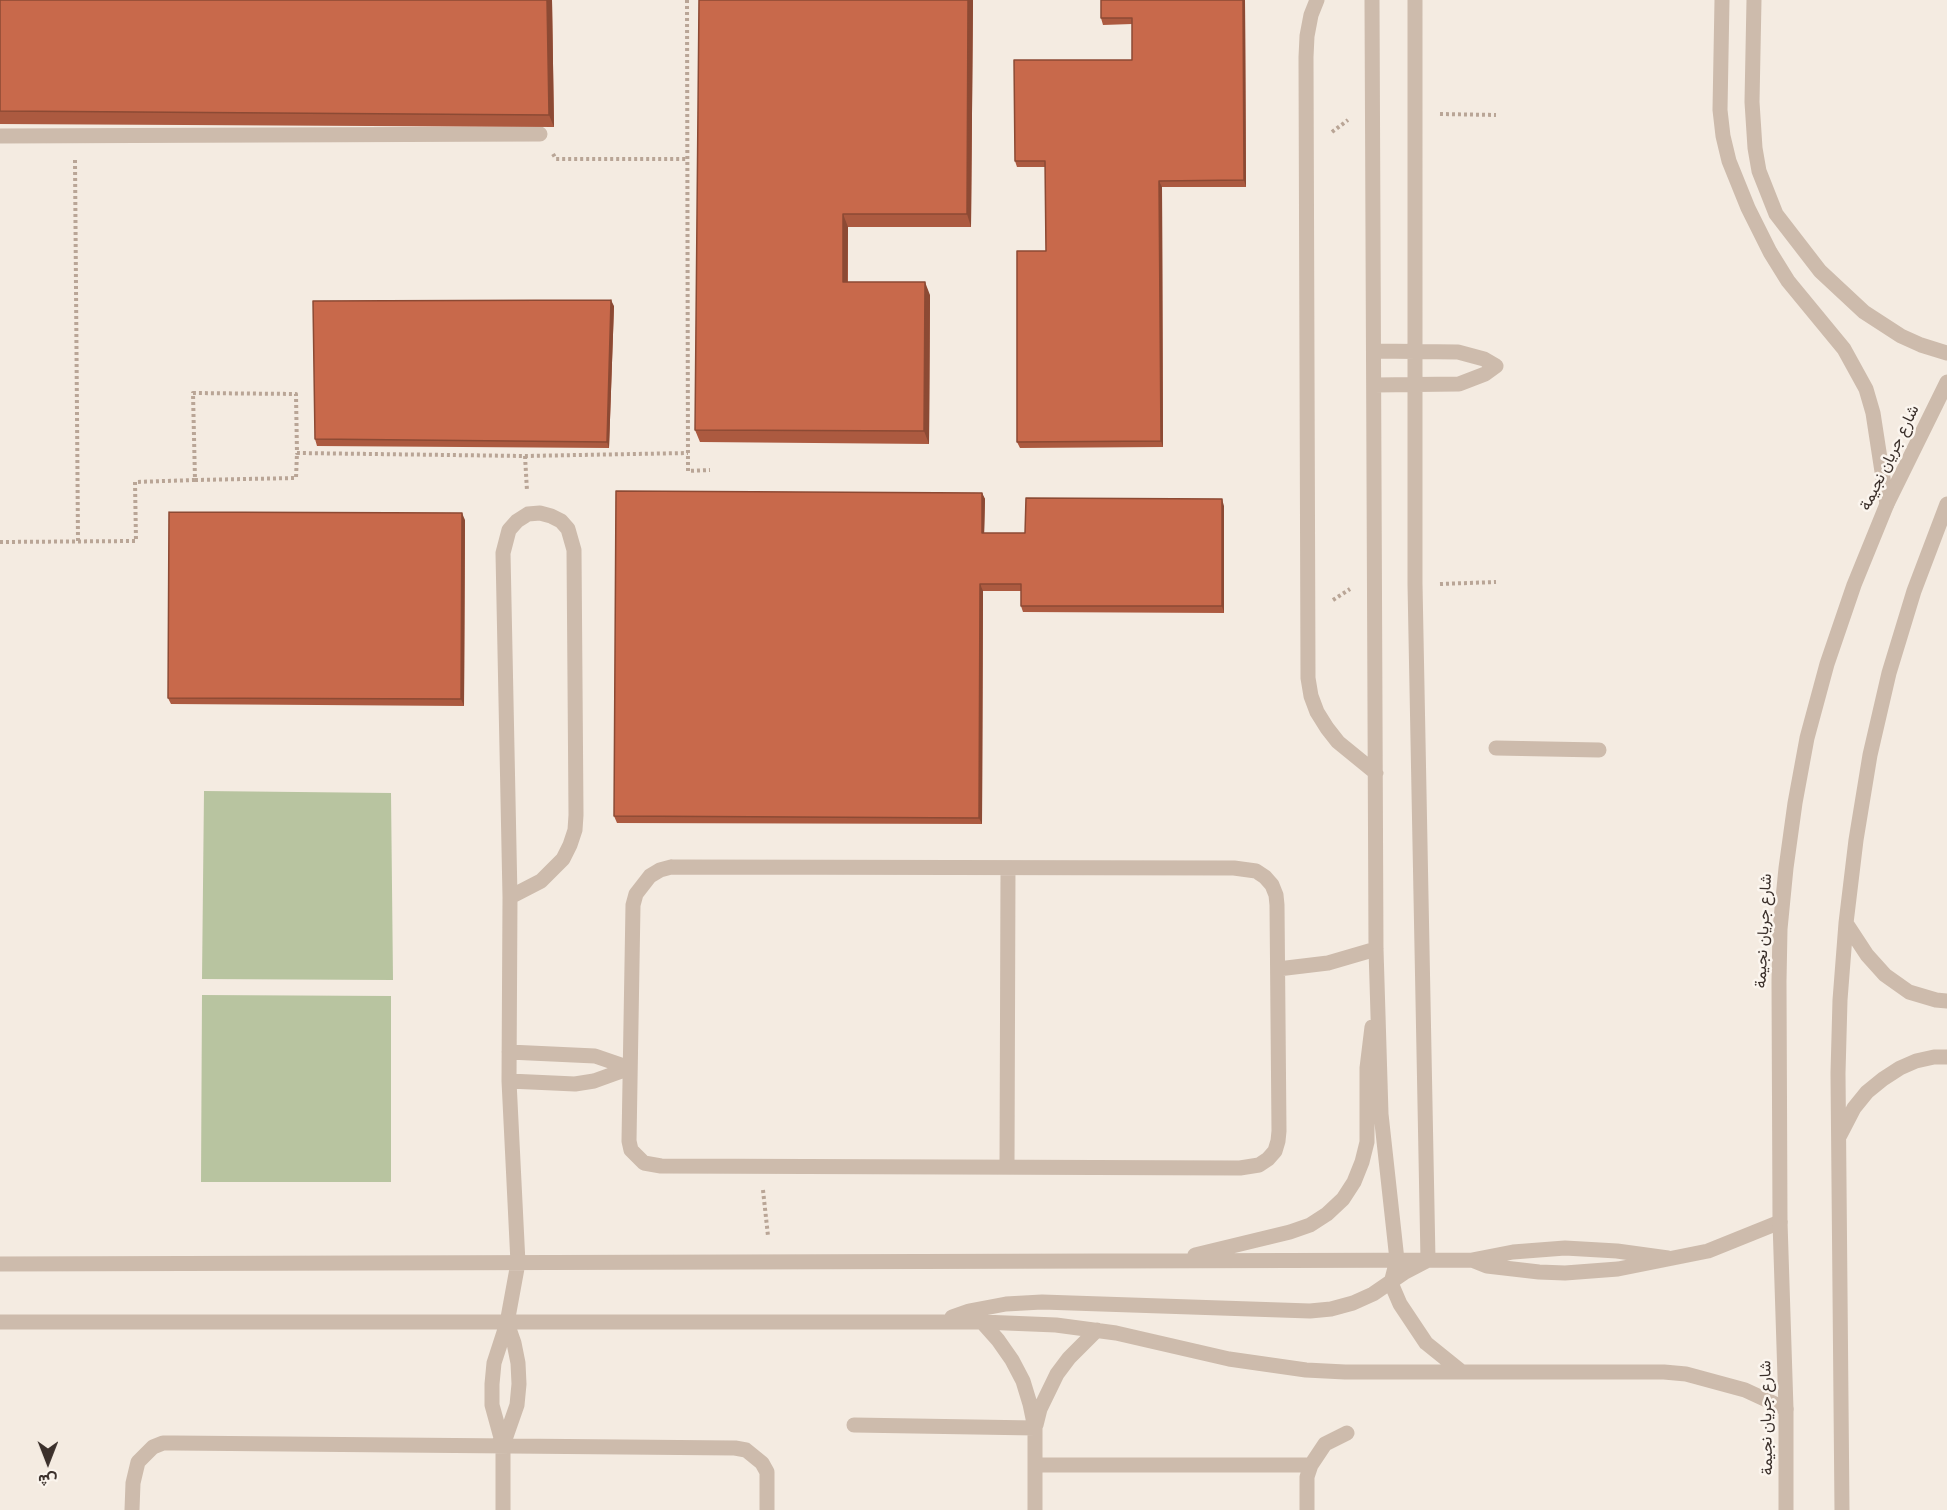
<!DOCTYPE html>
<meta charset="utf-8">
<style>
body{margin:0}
#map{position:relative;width:1947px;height:1510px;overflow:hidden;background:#f4ebe1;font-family:Signika,Vazirmatn,sans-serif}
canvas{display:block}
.north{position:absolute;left:18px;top:1432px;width:60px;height:60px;-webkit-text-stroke:4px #fbf5ee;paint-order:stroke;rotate:180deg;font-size:16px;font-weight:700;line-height:24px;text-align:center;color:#3b302b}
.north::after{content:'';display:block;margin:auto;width:21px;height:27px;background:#3b302b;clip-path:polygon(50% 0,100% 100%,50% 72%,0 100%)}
</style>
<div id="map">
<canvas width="1947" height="1510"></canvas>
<div class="north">ش</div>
</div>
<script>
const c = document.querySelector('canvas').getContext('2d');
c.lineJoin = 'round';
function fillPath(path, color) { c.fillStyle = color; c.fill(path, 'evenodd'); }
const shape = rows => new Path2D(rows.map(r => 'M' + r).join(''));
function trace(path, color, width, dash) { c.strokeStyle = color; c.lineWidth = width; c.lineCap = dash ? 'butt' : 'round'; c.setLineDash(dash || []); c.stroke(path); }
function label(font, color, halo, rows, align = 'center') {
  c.font = font + ' Signika,Vazirmatn,sans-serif'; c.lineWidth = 5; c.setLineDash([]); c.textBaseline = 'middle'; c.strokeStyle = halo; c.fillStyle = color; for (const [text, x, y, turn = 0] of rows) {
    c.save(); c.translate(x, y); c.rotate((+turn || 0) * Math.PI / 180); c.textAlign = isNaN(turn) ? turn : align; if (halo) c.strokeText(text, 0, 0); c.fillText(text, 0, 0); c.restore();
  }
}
fillPath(shape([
 [204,791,391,793,393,980,202,979],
 [202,995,391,996,391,1182,201,1182]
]), '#b8c4a0');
trace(shape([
 [687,0,688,471,710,470],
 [1440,114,1496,115],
 [1332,132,1348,120],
 [553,154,556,159,687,159],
 [75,160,78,541],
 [525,456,527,491],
 [195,480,296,478,297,453],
 [0,542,136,541,135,482,195,480,193,393,296,394,297,453,525,456,688,453],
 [1440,584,1496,582],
 [1333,600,1350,589],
 [763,1190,768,1236]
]), '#b9a596', 4, [3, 3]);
trace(shape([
 [1317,0,1311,15,1307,36,1306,57,1308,678,1311,696,1317,712,1327,728,1338,742,1376,773],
 [1372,0,1376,949,1381,1114,1397,1260,1391,1283,1400,1304,1426,1343,1462,1372],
 [1722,0,1720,110,1723,136,1729,161,1748,208,1770,252,1788,281,1844,349,1866,389,1873,413,1887,504],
 [1754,0,1752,102,1755,148,1759,171,1776,214,1820,271,1864,312,1901,336,1921,345,1947,353],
 [0,136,540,134],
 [1374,351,1458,352,1484,359,1496,366,1485,374,1459,384,1374,385],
 [1496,748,1599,750],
 [671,867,1234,868,1256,871,1265,877,1272,885,1276,895,1277,905,1279,1131,1278,1141,1275,1151,1268,1159,1259,1165,1240,1168,661,1166,644,1163,631,1150,629,1141,633,905,636,894,650,876,660,870,671,867],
 [1278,969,1328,963,1376,949],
 [509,1052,595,1056,630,1068],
 [509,1081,575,1084,594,1081,630,1068],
 [1007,1167,1008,868],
 [1195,1255,1290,1232,1310,1225,1327,1214,1343,1199,1354,1182,1362,1162,1367,1142,1367,1068,1372,1027],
 [1472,1260,1487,1266,1539,1272,1565,1273,1618,1269,1708,1251,1780,1222],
 [0,1264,1472,1260,1513,1252,1565,1248,1617,1251,1668,1258],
 [952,1317,969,1311,1006,1304,1042,1302,1310,1311,1331,1309,1353,1303,1373,1294,1405,1272,1428,1260,1415,584,1415,0],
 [0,1322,982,1322,1056,1325,1116,1333,1229,1359,1306,1370,1345,1372,1664,1372,1686,1374,1745,1390,1786,1409],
 [982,1322,998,1340,1012,1360,1023,1381,1030,1404,1035,1428,1035,1510],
 [854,1425,1035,1428],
 [1036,1425,1040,1409,1057,1374,1069,1358,1097,1330],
 [503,1445,517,1405,519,1384,518,1363,514,1343,507,1323],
 [1035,1465,1311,1465],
 [132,1510,133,1483,138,1462,153,1447,163,1443,174,1443,735,1448,746,1450,762,1463,767,1472,767,1510],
 [503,1510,503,1445,492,1405,492,1384,494,1363,507,1323,518,1263,509,1081,510,897,503,553,509,530,517,521,528,514,540,513,551,516,561,521,568,529,574,550,576,815,575,830,570,845,563,859,541,881,510,897],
 [1307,1510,1307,1477,1311,1465,1325,1444,1347,1433]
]), '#cdbbac', 15);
trace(shape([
 [1846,923,1867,955,1885,975,1909,992,1936,1000,1947,1001],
 [1840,1135,1854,1108,1867,1092,1883,1079,1900,1068,1916,1061,1934,1057,1947,1057],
 [1786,1510,1786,1409,1780,1222,1779,981,1780,929,1786,868,1795,803,1807,738,1827,664,1854,585,1887,504,1947,382],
 [1842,1510,1838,1073,1840,1000,1846,923,1856,840,1870,755,1889,673,1914,591,1947,504]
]), '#cdbbac', 15);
fillPath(shape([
 [0,0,552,0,554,127,0,124],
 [973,0,971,227,848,227,848,282,930,295,929,444,700,442,695,430],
 [1101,0,1245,0,1246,187,1162,187,1163,447,1020,448,1017,442,1046,251,1045,167,1017,167,1015,161,1132,60,1132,24,1103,25,1101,18],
 [614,306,609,448,317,446,315,439],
 [982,493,985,499,984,533,1025,533,1224,506,1224,613,1023,612,1021,606,1021,591,983,591,982,824,617,823,614,816],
 [465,520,464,706,171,704,168,698]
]), '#ac5a40');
fillPath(shape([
 [547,0,552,0,554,127,549,115],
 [968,0,973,0,971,227,967,214],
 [1243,0,1245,0,1246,187,1244,180],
 [1159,181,1162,187,1163,447,1161,441],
 [843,214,848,227,847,295,843,282],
 [925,282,930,295,929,444,924,431],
 [611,300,614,306,609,448,607,442],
 [982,493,985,499,984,540,982,533],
 [1222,499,1224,506,1224,613,1222,606],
 [462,513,465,520,464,706,461,699],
 [980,584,983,591,982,824,979,818]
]), '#8c4a34');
const building = shape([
 [0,0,547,0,549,115,0,111,0,0],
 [699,0,968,0,967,214,843,214,843,282,925,282,924,431,695,430,699,0],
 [1101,0,1243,0,1244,180,1159,181,1161,441,1017,442,1017,251,1046,251,1045,161,1015,161,1014,60,1132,60,1132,18,1101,18,1101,0],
 [611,300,607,442,315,439,313,301,611,300],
 [616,491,982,493,982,533,1025,533,1026,498,1222,499,1222,606,1021,606,1021,584,980,584,979,818,614,816,616,491],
 [169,512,462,513,461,699,168,698,169,512]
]);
fillPath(building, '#c8694b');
trace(building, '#8c4a34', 1.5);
label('16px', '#3b302b', '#fbf5ee', [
 ["شارع جريان نجيمة",1890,458,-64],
 ["شارع جريان نجيمة",1764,931,-87],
 ["شارع جريان نجيمة",1767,1418,-91]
]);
</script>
